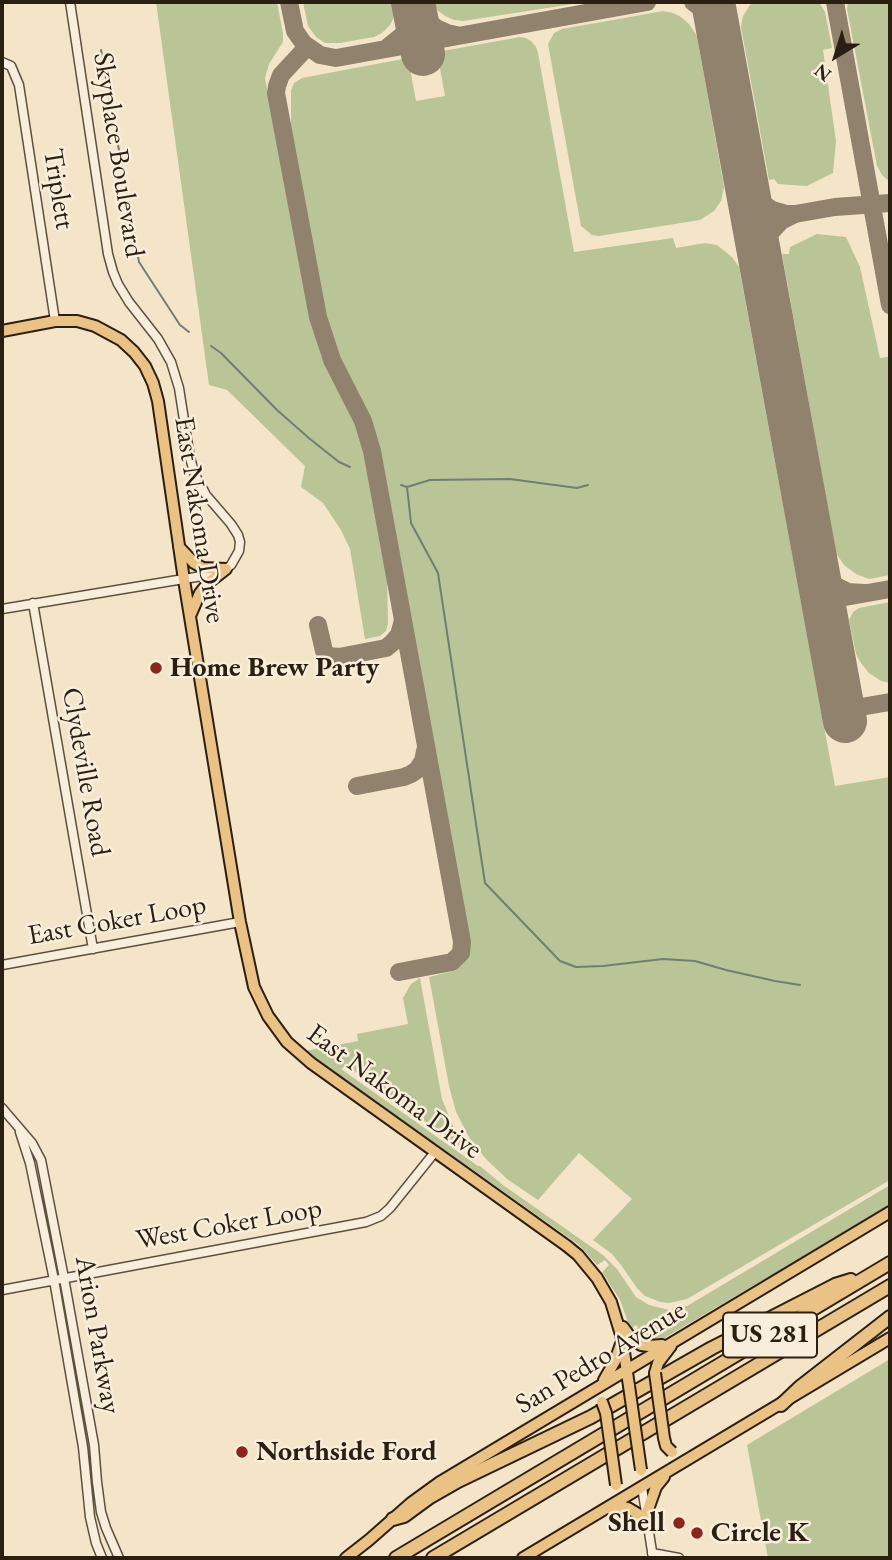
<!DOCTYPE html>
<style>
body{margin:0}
#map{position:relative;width:892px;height:1560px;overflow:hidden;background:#f4e5c8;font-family:"EB Garamond",serif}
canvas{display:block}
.frame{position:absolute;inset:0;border:4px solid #2b1f11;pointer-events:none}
.north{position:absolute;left:801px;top:21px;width:70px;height:70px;-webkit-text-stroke:5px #f8eedb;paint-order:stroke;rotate:218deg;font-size:19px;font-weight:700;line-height:28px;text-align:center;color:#2b1f11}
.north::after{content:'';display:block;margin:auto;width:24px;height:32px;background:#2b1f11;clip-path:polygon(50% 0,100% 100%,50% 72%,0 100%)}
</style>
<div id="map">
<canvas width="892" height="1560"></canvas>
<div class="frame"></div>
<div class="north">N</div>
</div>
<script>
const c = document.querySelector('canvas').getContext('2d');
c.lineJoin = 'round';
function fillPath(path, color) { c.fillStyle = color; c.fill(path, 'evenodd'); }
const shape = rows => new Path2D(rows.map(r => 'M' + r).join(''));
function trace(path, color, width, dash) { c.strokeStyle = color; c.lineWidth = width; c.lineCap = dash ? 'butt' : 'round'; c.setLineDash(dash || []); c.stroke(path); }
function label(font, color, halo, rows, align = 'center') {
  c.font = font + ' "EB Garamond",serif'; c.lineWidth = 5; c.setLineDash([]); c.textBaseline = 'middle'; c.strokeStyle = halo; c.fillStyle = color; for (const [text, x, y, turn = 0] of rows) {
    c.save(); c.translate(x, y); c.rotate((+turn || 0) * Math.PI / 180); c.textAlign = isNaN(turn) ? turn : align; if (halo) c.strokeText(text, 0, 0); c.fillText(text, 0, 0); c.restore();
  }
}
fillPath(shape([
 [156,2,277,2,283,34,283,42,269,64,265,78,310,317,321,356,342,393,357,424,365,454,387,573,388,623,386,631,380,636,365,639,350,549,341,530,323,503,301,487,305,466,227,390,209,385],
 [303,2,397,2,397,3,393,19,390,25,382,33,374,37,340,43,325,43,316,37,308,26],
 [431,2,586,2,463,21,454,20,445,16,436,9],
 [752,2,819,2,825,12,832,48,823,50,836,141,833,173,807,186,778,184,774,179,769,180,741,27,743,16],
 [848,2,890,2,890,182,882,175,877,166,847,9],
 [663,11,673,13,681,17,689,24,697,36,724,187,721,201,714,211,700,220,599,236,592,235,581,226,548,44,554,33,562,29],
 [520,37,526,38,531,41,536,47,538,53,574,252,673,238,676,248,705,243,717,245,732,257,739,267,835,786,890,777,890,1180,687,1299,669,1303,660,1302,645,1296,637,1288,621,1265,612,1254,593,1240,632,1199,579,1153,538,1200,507,1179,486,1159,470,1139,456,1112,449,1086,429,977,453,971,461,966,467,956,470,945,381,455,373,428,359,394,334,347,326,319,291,127,291,91,294,83,302,78,408,58,416,101,445,96,437,52],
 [817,234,846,237,860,267,880,358,888,357,890,369,890,575,869,579,856,574,844,565,836,553,782,254,789,254,790,247],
 [890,602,890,683,881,681,869,673,861,663,856,654,849,620,853,612,859,608],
 [420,978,442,1099,454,1128,466,1148,465,1150,346,1065,341,1069,478,1166,480,1166,503,1185,603,1255,617,1269,636,1297,649,1305,669,1310,687,1306,890,1185,890,1208,807,1258,761,1281,663,1339,657,1342,640,1340,641,1338,633,1333,638,1327,635,1325,631,1330,620,1300,602,1272,609,1265,605,1260,597,1265,579,1245,305,1051,358,1041,357,1034,408,1024,403,998,411,984],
 [890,1359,890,1558,768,1558,747,1445]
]), '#bac597');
trace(shape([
 [101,50,139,262,180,325,189,332],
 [211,346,221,353,277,410,310,439,339,462,350,467],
 [401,485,407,487,430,480,510,479,577,488,588,485],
 [407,487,411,523,438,573,485,883,560,961,576,967,603,966,663,959,695,961,726,970,775,981,800,985]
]), '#6f7e76', 2);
trace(shape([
 [289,2,295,31,304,44,320,55,336,58,647,2],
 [693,2,709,14,719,34],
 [835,2,890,305],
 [719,34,720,16,726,2],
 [307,47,281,75,277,86,276,93,318,317,332,360,363,421,372,451,462,942,461,953,452,962,399,972],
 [388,47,404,34,414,9,436,28,447,33,456,35],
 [745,177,751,191,761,202,772,210,786,214,795,214,835,207,890,203],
 [762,265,762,249,767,236,781,221,795,214],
 [814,552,821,571,832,584,848,592,864,593],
 [823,601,890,589],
 [318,625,324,651,329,656,339,657,386,648,392,643,399,635,403,620],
 [843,710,890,702],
 [357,786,404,777,411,774,417,770,423,761,426,747]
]), '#90826c', 18);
trace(shape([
 [413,2,423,54],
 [713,2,845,721]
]), '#90826c', 44);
const minor = shape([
 [2,62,11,66,19,85,55,321],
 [33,603,93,949],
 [2,609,214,574,226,569,231,565,239,551,240,542,238,535,231,524,206,495,195,475,190,458,179,388,171,362,158,339,129,302,118,284,113,272,108,254,70,2],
 [2,965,240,922],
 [2,1108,32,1143,41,1160,64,1278,94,1445,97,1482,101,1512,106,1528,119,1558],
 [20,1132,30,1163,54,1280,83,1447,90,1517,96,1543,102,1558],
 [2,1290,366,1222,381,1216,390,1208,435,1152],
 [642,1487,653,1558],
 [652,1553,679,1558]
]);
const major = shape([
 [2,331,55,321,77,321,95,326,121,340,134,352,145,366,153,383,158,401,184,580,240,922,254,987,268,1016,287,1042,311,1063,567,1246,578,1255,597,1278,611,1302,622,1338,629,1386],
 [179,547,194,563,203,568,226,569],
 [190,616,200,593,208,583,226,569],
 [623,1327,631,1338,641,1345,649,1346,662,1345],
 [655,1373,658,1363,671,1346],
 [604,1380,615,1361,621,1344],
 [609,1508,620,1506,628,1508,638,1514,647,1523],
 [646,1515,656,1487,664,1477],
 [346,1558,369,1540,411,1503,440,1482,890,1212],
 [523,1558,890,1338]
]);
const highway = shape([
 [781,1405,800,1387,890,1317],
 [393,1519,404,1516,430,1497,458,1481,591,1417,712,1348,835,1285,851,1280],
 [396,1558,890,1263],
 [433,1558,890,1286]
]);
trace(minor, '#5d503f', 11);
trace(major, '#2b1f11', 14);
trace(highway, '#2b1f11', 16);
trace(minor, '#f8eedb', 8);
trace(major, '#eac284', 10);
trace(highway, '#eac284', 12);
const majorBridge = shape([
 [655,1373,664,1438,666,1446,672,1452],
 [629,1386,641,1470],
 [602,1402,606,1413,616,1485]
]);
trace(majorBridge, '#2b1f11', 14, []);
trace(majorBridge, '#eac284', 10);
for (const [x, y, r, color] of [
 [156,668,7,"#8f2418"],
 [242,1452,7,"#8f2418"],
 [679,1523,7,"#8f2418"],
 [697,1533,7,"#8f2418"]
]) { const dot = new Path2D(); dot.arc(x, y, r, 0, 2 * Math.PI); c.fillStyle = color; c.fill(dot); trace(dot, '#f8eedb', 2.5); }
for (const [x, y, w] of [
 [770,1335,94]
]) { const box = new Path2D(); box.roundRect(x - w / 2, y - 22.5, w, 45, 5); c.fillStyle = '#f8eedb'; c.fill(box); trace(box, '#2b1f11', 2); }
label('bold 26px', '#2b1f11', null, [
 ["US 281",770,1335]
]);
label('28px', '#2b1f11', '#f8eedb', [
 ["Skyplace Boulevard",118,155,81],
 ["Triplett",58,189,81],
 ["East Nakoma Drive",199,520,81],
 ["Clydeville Road",85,772,80],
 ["East Coker Loop",117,921,-10],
 ["East Nakoma Drive",394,1092,36],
 ["West Coker Loop",229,1225,-10],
 ["Arion Parkway",97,1335,80],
 ["San Pedro Avenue",601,1358,-31]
]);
label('bold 28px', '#2b1f11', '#f8eedb', [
 ["Home Brew Party",170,668],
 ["Northside Ford",256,1452],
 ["Shell",665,1523,"right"],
 ["Circle K",711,1533]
], 'left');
</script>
